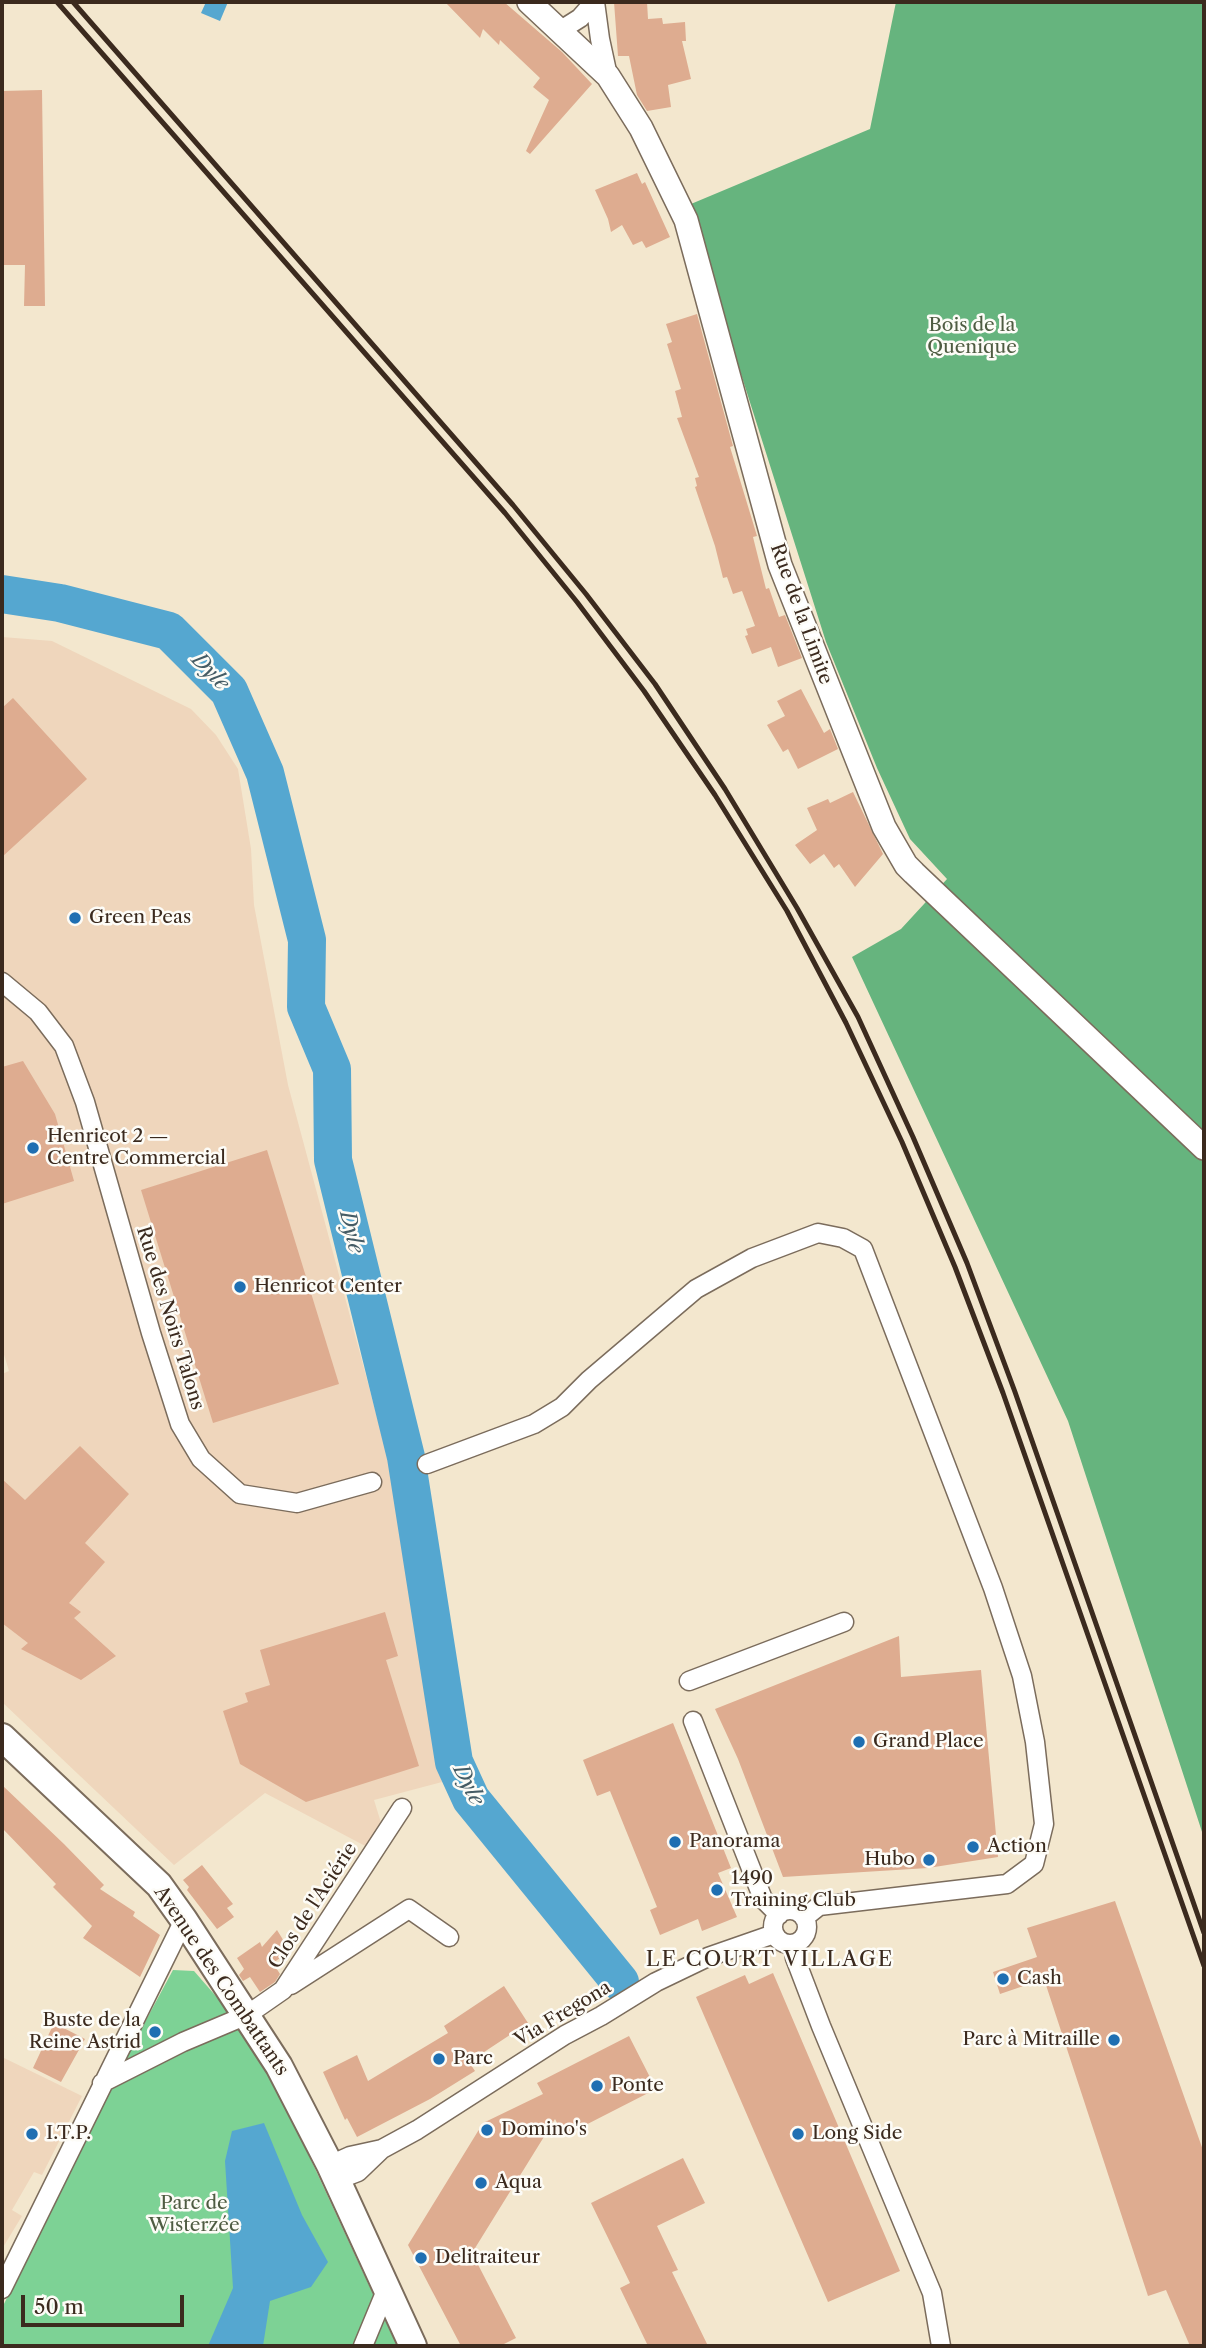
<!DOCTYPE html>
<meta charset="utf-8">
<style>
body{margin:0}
#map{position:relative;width:1206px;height:2348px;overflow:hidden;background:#f3e7ce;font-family:"Libre Caslon Text",serif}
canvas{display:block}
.frame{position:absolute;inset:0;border:4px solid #3b2a1e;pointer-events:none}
.scale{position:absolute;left:21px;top:2295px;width:163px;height:32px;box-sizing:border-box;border:4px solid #3b2a1e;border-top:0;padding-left:9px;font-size:21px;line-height:24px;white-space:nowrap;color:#3b2a1e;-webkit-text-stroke:5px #fdfcf7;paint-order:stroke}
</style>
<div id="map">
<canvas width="1206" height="2348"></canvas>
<div class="frame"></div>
<div class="scale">50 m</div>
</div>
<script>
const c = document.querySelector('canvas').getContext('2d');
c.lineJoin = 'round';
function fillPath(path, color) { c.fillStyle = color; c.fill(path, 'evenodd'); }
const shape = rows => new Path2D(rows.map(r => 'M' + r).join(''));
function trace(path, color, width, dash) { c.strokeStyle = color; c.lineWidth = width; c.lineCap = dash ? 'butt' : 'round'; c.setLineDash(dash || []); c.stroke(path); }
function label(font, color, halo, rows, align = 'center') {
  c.font = font + ' "Libre Caslon Text",serif'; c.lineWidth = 5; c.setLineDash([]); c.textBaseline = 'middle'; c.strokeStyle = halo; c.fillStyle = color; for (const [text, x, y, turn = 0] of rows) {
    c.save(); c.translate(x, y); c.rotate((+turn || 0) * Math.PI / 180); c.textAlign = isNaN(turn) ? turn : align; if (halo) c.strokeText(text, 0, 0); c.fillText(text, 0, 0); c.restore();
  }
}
fillPath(shape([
 [2,637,52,641,191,709,216,735,238,769,251,849,254,905,288,1085,387,1454,442,1782,374,1800,382,1826,369,1848,265,1793,174,1865,2,1702,2,1374,9,1371,2,1348],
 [2,2057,82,2096,42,2175,34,2172,12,2210,22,2216,2,2249]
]), '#efd6bc');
fillPath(shape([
 [173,1970,194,1971,221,2002,270,2071,397,2346,2,2346,2,2308,110,2087]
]), '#7dd295');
fillPath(shape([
 [896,2,1204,2,1204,1838,1068,1421,852,957,901,929,947,879,910,839,877,768,826,642,741,374,679,209,870,129]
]), '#66b47e');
fillPath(shape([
 [206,2,228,2,220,21,201,13],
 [264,2123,302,2215,328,2262,311,2287,270,2301,263,2346,208,2346,233,2288,225,2161,232,2131]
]), '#55a7d0');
trace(shape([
 [2,594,60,603,169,631,229,691,265,773,307,940,306,1007,332,1069,333,1160,406,1457,454,1762,471,1799,620,1982]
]), '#55a7d0', 38);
fillPath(shape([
 [445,2,504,2,562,52,592,84,530,154,526,151,549,100,533,87,540,78,500,40,499,45,483,29,480,38],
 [614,2,647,2,648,19,662,18,663,24,685,22,686,41,682,41,691,79,668,85,671,107,647,111,637,95,629,56,618,56],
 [42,90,45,306,24,306,25,265,2,265,2,91],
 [637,173,642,184,645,182,670,237,646,248,642,241,633,245,622,225,611,232,608,219,595,190],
 [697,314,733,446,730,447,757,536,753,537,766,589,769,588,779,617,785,615,802,658,778,667,771,647,752,654,745,636,748,635,746,629,755,626,742,591,733,594,727,577,723,578,715,546,695,487,697,486,695,478,699,477,677,418,682,417,675,391,681,389,667,344,672,342,666,324],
 [801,689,824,733,830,729,838,749,798,769,788,749,783,752,767,725,785,716,777,701],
 [13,698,87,779,2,857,2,708],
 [853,792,883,854,855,887,839,864,834,868,824,854,810,864,795,845,817,830,807,808,828,799,830,803],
 [23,1061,55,1114,74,1181,2,1204,2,1067],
 [267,1150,339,1384,213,1423,141,1190],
 [80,1446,129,1494,85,1543,105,1562,69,1603,81,1612,74,1618,116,1656,81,1680,21,1649,28,1643,2,1623,2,1479,25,1500],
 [385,1612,398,1656,386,1660,419,1766,306,1802,240,1764,223,1711,248,1702,245,1693,270,1685,260,1650],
 [899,1636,901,1677,981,1670,998,1857,928,1868,783,1877,738,1759,715,1709],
 [673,1723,731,1868,718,1873,737,1917,702,1931,698,1919,660,1935,650,1910,657,1907,610,1791,597,1796,583,1760],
 [2,1785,64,1844,104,1885,100,1889,135,1912,133,1916,160,1935,140,1977,83,1938,92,1926,53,1887,56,1884,2,1828],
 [202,1865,233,1904,227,1908,234,1917,217,1929,187,1890,189,1887,183,1880],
 [1115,1901,1204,2153,1204,2346,1190,2346,1166,2290,1148,2296,1044,1979,1000,1994,993,1972,1037,1957,1027,1928],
 [277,1930,290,1951,273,1963,280,1974,275,1982,260,1992,250,1977,243,1981,239,1975,244,1969,237,1958,260,1942,262,1947],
 [773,1973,900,2271,828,2302,696,1997,745,1975,749,1984],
 [504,1986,528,2023,469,2062,475,2071,430,2099,357,2137,347,2118,345,2120,323,2072,357,2055,368,2081,448,2033,444,2026],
 [54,2023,85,2039,61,2082,33,2068],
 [629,2036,656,2089,564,2136,555,2119,472,2253,516,2338,500,2346,461,2346,408,2245,483,2123,543,2094,537,2083],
 [683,2158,705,2203,657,2226,678,2270,672,2272,708,2346,648,2346,620,2288,630,2283,591,2203]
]), '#deac90');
const minor = shape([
 [595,2,600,39,608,76],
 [561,30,580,18,594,2],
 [2,982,38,1012,64,1046,85,1102,151,1333,180,1424,201,1459,240,1494,297,1503,372,1482],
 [427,1464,534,1424,562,1407,589,1380,696,1289,752,1258,818,1233,843,1238,863,1249,993,1588,1022,1676,1035,1742,1044,1824,1034,1864,1007,1884,819,1906,804,1918],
 [689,1681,844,1622],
 [693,1721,763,1899,779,1915],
 '773 1927a17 17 0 1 1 34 0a17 17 0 1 1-34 0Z',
 [793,1944,795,1958,821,2026,932,2293,941,2346],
 [291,1985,409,1909,449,1937],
 [102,2083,183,2042,247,2015,283,1990,402,1808],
 [330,2165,350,2156,382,2149],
 [337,2180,358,2172,382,2149,417,2130,565,2035,601,2016,656,1982,708,1957,774,1934],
 [2,2289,184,1920],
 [363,2346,387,2288]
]);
const tertiary = shape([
 [529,2,608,76,641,128,686,220,780,565,884,827,906,865,914,873,1204,1148]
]);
const secondary = shape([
 [2,1737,159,1885,184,1920,279,2066,330,2165,413,2346]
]);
trace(minor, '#7b6c5c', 21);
trace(tertiary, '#7b6c5c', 26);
trace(secondary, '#7b6c5c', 30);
trace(minor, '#fff', 18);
trace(tertiary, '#fff', 23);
trace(secondary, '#fff', 26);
trace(shape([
 [57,2,505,513,577,602,644,691,715,795,787,911,846,1023,902,1142,955,1267,1003,1393,1204,1966],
 [73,2,513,505,586,594,655,684,725,789,797,908,858,1017,913,1137,967,1263,1015,1392,1204,1933]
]), '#3b2a1e', 5);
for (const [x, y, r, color] of [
 [75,918,7,"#1f6fb2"],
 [33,1148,7,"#1f6fb2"],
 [240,1287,7,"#1f6fb2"],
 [859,1742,7,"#1f6fb2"],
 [675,1842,7,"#1f6fb2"],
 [973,1847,7,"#1f6fb2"],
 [929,1860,7,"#1f6fb2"],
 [717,1890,7,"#1f6fb2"],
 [1003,1979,7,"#1f6fb2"],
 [155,2032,7,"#1f6fb2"],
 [1114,2040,7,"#1f6fb2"],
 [439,2059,7,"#1f6fb2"],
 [597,2086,7,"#1f6fb2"],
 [487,2130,7,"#1f6fb2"],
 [32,2134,7,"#1f6fb2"],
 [798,2134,7,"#1f6fb2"],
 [481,2183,7,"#1f6fb2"],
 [421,2258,7,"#1f6fb2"]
]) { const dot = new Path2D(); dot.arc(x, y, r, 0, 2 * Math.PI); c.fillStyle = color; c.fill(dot); trace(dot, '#fdfcf7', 2.5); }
label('19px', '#4f5c42', '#fdfcf7', [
 ["Bois de la",972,326],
 ["Quenique",972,348],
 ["Parc de",194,2204],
 ["Wisterzée",194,2226]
]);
label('19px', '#3b2a1e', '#fdfcf7', [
 ["Rue de la Limite",801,614,70],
 ["Rue des Noirs Talons",170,1318,73],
 ["Clos de l'Aciérie",313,1906,-57],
 ["Avenue des Combattants",221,1981,56],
 ["Via Fregona",563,2014,-31]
]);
label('19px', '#3b2a1e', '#fdfcf7', [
 ["Green Peas",89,918],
 ["Henricot 2 —",47,1137],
 ["Centre Commercial",47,1159],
 ["Henricot Center",254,1287],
 ["Grand Place",873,1742],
 ["Panorama",689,1842],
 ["Action",987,1847],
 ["Hubo",915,1860,"right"],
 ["1490",731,1879],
 ["Training Club",731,1901],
 ["Cash",1017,1979],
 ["Buste de la",141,2021,"right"],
 ["Reine Astrid",141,2043,"right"],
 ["Parc à Mitraille",1100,2040,"right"],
 ["Parc",453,2059],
 ["Ponte",611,2086],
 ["Domino's",501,2130],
 ["I.T.P.",46,2134],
 ["Long Side",812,2134],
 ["Aqua",495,2183],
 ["Delitraiteur",435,2258]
], 'left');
label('italic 21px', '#455c65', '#fdfcf7', [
 ["Dyle",210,672,46],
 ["Dyle",351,1232,76],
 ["Dyle",468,1785,63]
]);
c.letterSpacing = '2px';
label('21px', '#3b2a1e', '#fdfcf7', [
 ["LE COURT VILLAGE",770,1960]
]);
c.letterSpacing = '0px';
</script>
